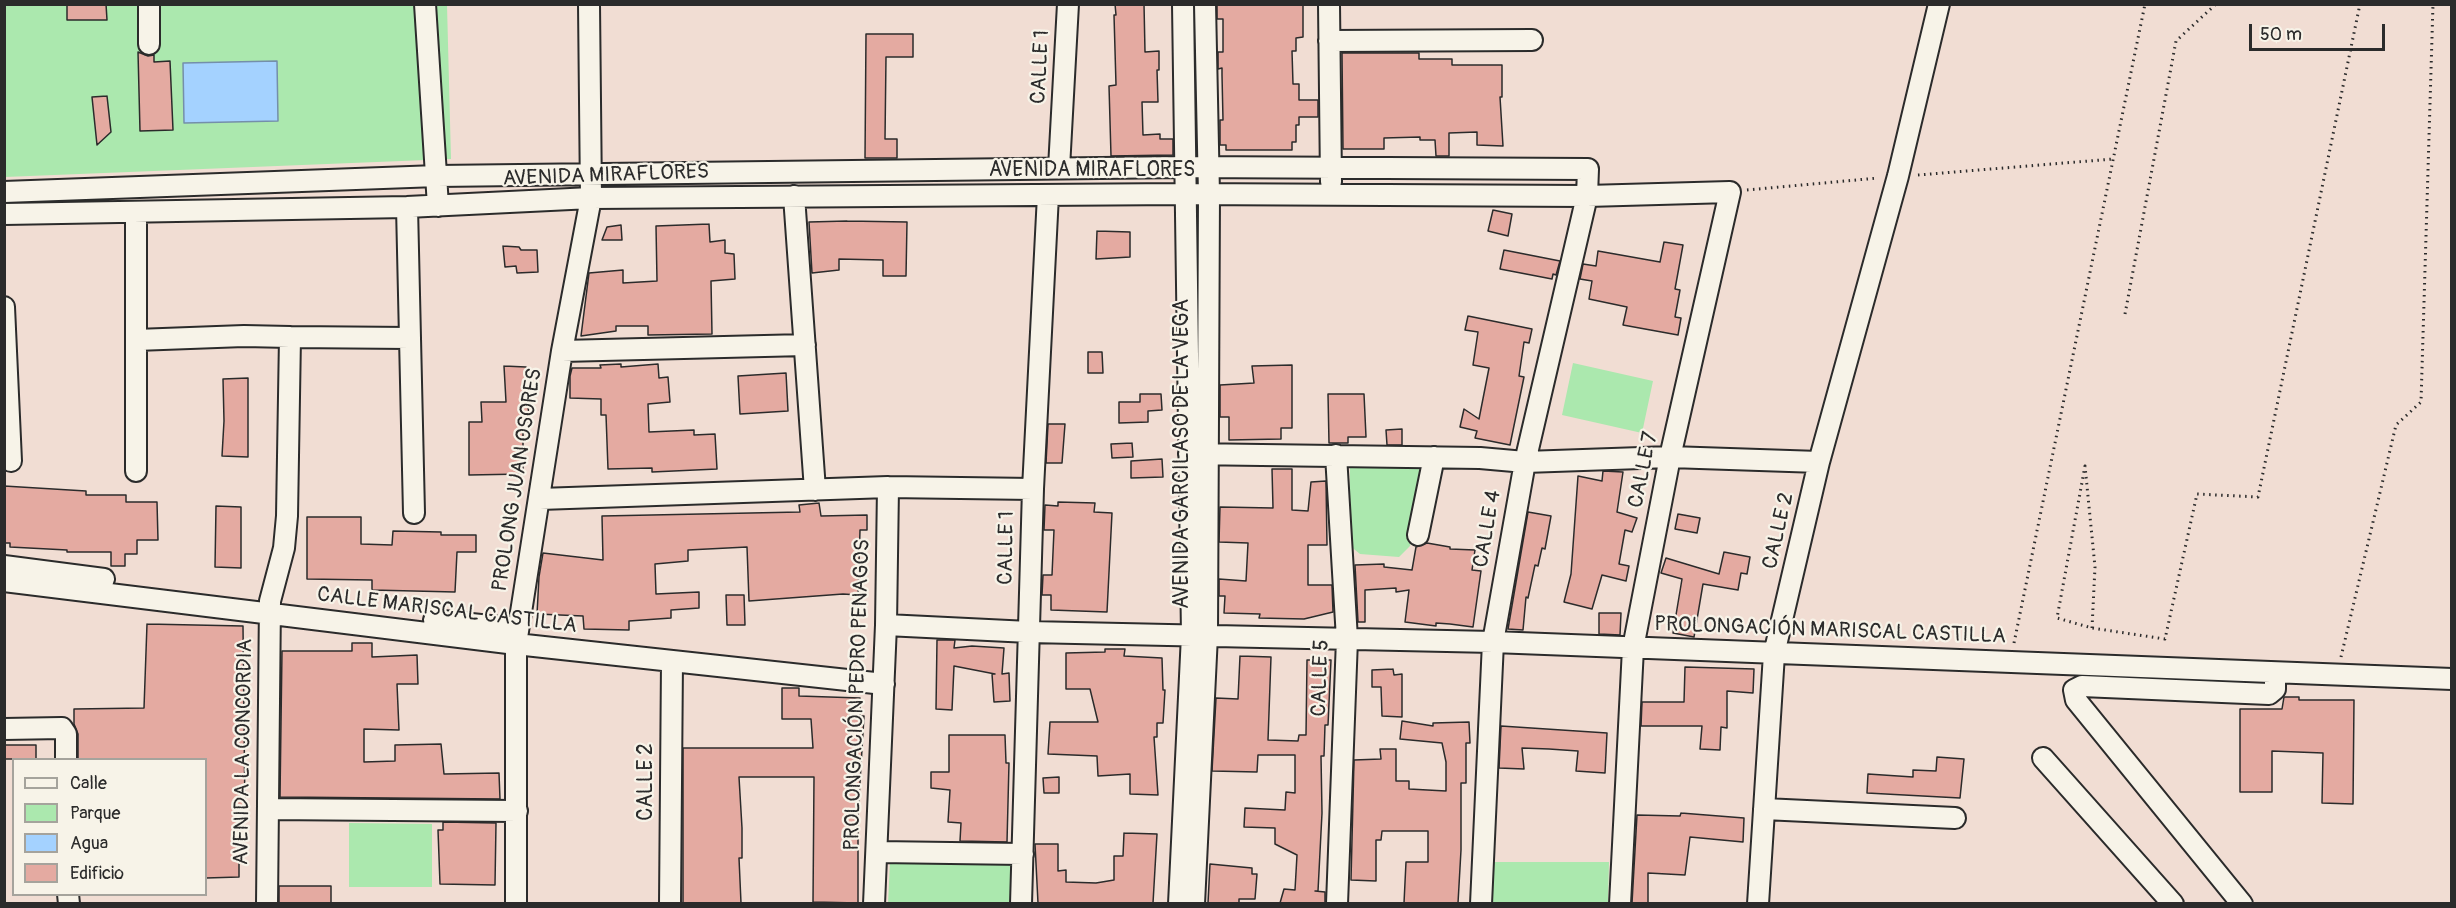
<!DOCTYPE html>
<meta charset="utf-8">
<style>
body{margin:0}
#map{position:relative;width:2456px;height:908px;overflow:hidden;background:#f1ddd3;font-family:Pangolin,sans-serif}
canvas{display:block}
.frame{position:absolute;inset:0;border:6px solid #2b2b2b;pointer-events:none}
.legend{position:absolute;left:12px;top:758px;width:195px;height:138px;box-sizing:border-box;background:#f7f3e8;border:2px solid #a5a39c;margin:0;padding:8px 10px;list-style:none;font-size:18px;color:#2b2b2b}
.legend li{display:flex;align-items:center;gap:12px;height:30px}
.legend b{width:30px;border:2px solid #a5a39c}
.scale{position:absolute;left:2249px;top:24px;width:136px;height:27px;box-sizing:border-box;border:3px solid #2b2b2b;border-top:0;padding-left:8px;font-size:18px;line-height:21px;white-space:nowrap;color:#2b2b2b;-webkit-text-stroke:4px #f7f3e8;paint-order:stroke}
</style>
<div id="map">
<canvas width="2456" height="908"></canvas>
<div class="frame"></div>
<ul class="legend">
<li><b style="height:8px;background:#f7f3e8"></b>Calle</li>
<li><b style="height:16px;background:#abe8ae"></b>Parque</li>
<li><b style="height:16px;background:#a4d2ff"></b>Agua</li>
<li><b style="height:16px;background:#e4aaa1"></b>Edificio</li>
</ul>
<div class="scale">50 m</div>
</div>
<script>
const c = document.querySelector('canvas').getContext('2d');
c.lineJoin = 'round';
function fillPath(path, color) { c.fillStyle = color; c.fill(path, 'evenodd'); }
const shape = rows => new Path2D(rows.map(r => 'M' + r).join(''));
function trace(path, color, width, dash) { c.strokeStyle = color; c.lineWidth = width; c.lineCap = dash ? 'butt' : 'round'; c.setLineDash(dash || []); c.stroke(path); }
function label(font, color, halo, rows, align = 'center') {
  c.font = font + ' Pangolin,sans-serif'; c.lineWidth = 4.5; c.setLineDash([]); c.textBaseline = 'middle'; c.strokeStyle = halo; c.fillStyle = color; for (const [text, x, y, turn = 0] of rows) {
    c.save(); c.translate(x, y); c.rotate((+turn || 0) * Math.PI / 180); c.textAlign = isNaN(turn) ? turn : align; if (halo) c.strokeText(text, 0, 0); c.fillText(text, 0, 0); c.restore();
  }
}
fillPath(shape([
 [4,5,447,5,451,159,5,177],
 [1573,363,1653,381,1642,433,1562,415],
 [1423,463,1428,470,1410,546,1399,557,1360,554,1349,545,1350,466],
 [349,823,432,824,432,887,349,887],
 [890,862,1015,863,1013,903,888,904],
 [1489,862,1609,862,1608,903,1488,904]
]), '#abe8ae');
const water = shape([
 [277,61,278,121,184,123,183,63,277,61]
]);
fillPath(water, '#a4d2ff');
trace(water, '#748faa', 1.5);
const building = shape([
 [67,4,106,4,107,20,67,20,67,4],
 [1115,4,1144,4,1145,52,1159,51,1159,70,1157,70,1158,102,1142,102,1143,135,1160,134,1160,139,1173,139,1173,155,1111,156,1109,86,1116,85,1114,15,1116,15,1115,4],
 [1217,4,1303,4,1303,37,1296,38,1296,51,1292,51,1293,84,1299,84,1299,100,1318,100,1318,117,1299,117,1299,125,1296,125,1296,142,1292,142,1292,150,1226,150,1226,145,1220,145,1220,120,1223,120,1222,75,1222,68,1218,69,1218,52,1223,52,1223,19,1217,19,1217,4],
 [866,34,913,34,913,57,886,57,885,139,897,139,897,158,865,158,866,34],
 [138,52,148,56,154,55,154,62,170,61,173,130,140,131,138,52],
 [1342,53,1419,53,1419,59,1452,59,1452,65,1502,65,1502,97,1500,97,1503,146,1477,145,1477,132,1449,133,1449,156,1436,156,1435,140,1420,140,1420,137,1384,138,1384,149,1343,149,1342,53],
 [107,96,111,132,97,145,92,97,107,96],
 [1493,210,1512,214,1508,236,1488,231,1493,210],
 [847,221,907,222,906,276,883,276,883,260,839,259,839,270,812,273,809,222,847,221],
 [709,224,710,242,725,240,725,253,734,254,735,279,711,281,712,334,648,335,648,326,616,326,616,331,581,336,589,273,623,270,623,283,657,281,656,226,709,224],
 [621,225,622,240,602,240,607,227,621,225],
 [1097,231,1130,232,1130,257,1096,259,1097,231],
 [1664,242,1683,245,1675,289,1680,290,1675,317,1681,318,1678,335,1623,325,1627,307,1589,299,1592,281,1580,279,1583,264,1596,266,1598,251,1660,262,1664,242],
 [503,246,519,247,521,250,537,250,538,272,517,273,516,266,505,267,503,246],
 [1504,250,1560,261,1556,275,1553,274,1552,279,1500,269,1504,250],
 [1468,316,1532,329,1529,343,1524,342,1519,376,1524,377,1510,445,1475,438,1477,431,1460,427,1464,409,1479,419,1489,368,1473,365,1478,332,1465,330,1468,316],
 [1088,352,1102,352,1103,373,1088,373,1088,352],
 [621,364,621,367,658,364,659,378,668,377,670,402,648,404,649,432,694,430,694,435,715,434,717,469,652,472,652,468,608,469,606,415,601,415,601,399,570,398,570,376,572,368,601,368,600,365,621,364],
 [1292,365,1292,428,1281,428,1281,439,1229,440,1229,417,1220,417,1220,385,1254,383,1252,366,1292,365],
 [504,366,526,367,529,422,523,422,523,474,469,475,469,422,482,422,481,402,506,402,504,366],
 [786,373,788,411,740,414,738,376,786,373],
 [248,378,248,457,222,456,224,421,223,379,248,378],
 [1140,394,1161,394,1162,410,1148,411,1148,422,1119,423,1119,402,1140,402,1140,394],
 [1328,394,1364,394,1366,437,1348,437,1348,443,1329,443,1328,394],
 [1048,424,1065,424,1062,463,1046,463,1048,424],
 [1402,429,1402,445,1387,445,1386,430,1402,429],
 [1132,443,1133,457,1112,458,1111,444,1132,443],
 [1162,459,1163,477,1131,478,1131,461,1162,459],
 [1272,469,1292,469,1292,510,1308,511,1311,482,1326,481,1327,545,1308,545,1308,585,1332,585,1333,612,1304,619,1259,618,1260,614,1224,613,1225,596,1219,596,1219,579,1246,581,1248,543,1219,542,1220,507,1273,508,1272,469],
 [1603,471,1623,472,1617,512,1637,518,1632,532,1625,530,1619,564,1629,566,1626,581,1602,575,1592,609,1564,602,1571,574,1578,476,1602,481,1603,471],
 [4,486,86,491,86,495,126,495,126,502,157,502,158,540,137,540,137,554,125,554,125,566,111,566,111,552,67,552,67,550,10,547,10,543,4,543,4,486],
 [1058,502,1095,503,1094,512,1112,513,1107,612,1051,610,1051,595,1042,595,1043,575,1052,575,1054,530,1044,530,1045,505,1058,506,1058,502],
 [819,503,821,516,867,515,867,530,860,530,858,595,843,594,749,601,747,547,688,550,688,561,655,564,656,594,699,592,699,608,671,610,671,618,629,621,629,630,584,629,583,616,537,614,539,577,543,553,603,560,602,516,800,512,799,505,819,503],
 [216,506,241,507,241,568,215,567,216,506],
 [1528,512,1551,516,1545,549,1542,548,1538,566,1535,565,1528,598,1526,597,1523,630,1508,629,1528,512],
 [1678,514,1700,518,1697,533,1675,529,1678,514],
 [307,517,361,517,361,544,392,545,393,531,441,532,441,535,476,535,476,552,457,552,455,592,372,590,372,580,307,579,307,517],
 [1427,543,1450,547,1450,549,1475,550,1472,570,1481,571,1473,627,1450,624,1436,623,1436,626,1405,622,1409,590,1396,592,1396,588,1365,590,1365,622,1358,622,1355,565,1384,564,1384,567,1412,570,1416,547,1427,543],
 [1724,552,1750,557,1747,574,1741,573,1738,590,1703,584,1694,637,1673,633,1682,579,1661,573,1666,558,1719,574,1724,552],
 [726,595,744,595,745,625,727,625,726,595],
 [1599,613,1621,613,1620,635,1599,634,1599,613],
 [147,624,243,626,245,815,239,815,239,877,206,878,206,759,78,759,78,734,74,724,74,709,144,708,147,624],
 [937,640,955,640,954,648,972,646,1004,648,1002,674,1009,673,1010,701,994,702,992,674,995,674,954,666,952,710,936,709,937,640],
 [352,643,372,643,372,657,417,655,418,684,397,684,399,730,364,729,364,762,395,761,395,745,441,744,444,774,499,773,500,799,280,797,282,651,352,651,352,643],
 [1105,649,1125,649,1124,656,1162,658,1163,690,1165,690,1163,723,1157,723,1157,737,1154,737,1158,795,1130,794,1130,774,1098,776,1097,756,1048,754,1050,722,1098,722,1090,689,1066,689,1066,653,1105,652,1105,649],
 [1240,656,1271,657,1268,740,1298,741,1299,735,1306,735,1307,660,1331,660,1328,725,1325,725,1324,756,1321,756,1322,813,1318,891,1315,891,1325,892,1325,903,1280,903,1284,889,1295,890,1297,855,1275,844,1275,828,1244,827,1245,808,1285,810,1286,792,1295,793,1295,755,1258,755,1257,772,1212,771,1216,698,1238,699,1240,656],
 [1685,667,1754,669,1753,693,1727,691,1727,728,1721,727,1720,750,1700,749,1702,726,1641,726,1642,702,1684,702,1685,667],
 [1393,669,1394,675,1402,674,1402,717,1382,716,1381,687,1372,687,1372,670,1393,669],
 [782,688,799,688,799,696,860,698,860,716,864,716,858,815,858,903,813,902,814,777,739,777,742,828,742,858,739,858,741,903,683,903,683,748,813,748,811,719,782,719,782,688],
 [2284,697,2299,697,2299,700,2354,700,2353,804,2322,803,2323,753,2272,751,2272,792,2240,792,2240,709,2282,709,2284,697],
 [1402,721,1433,726,1433,723,1469,722,1470,743,1466,743,1466,783,1461,783,1461,850,1458,903,1404,903,1406,862,1428,862,1428,831,1382,831,1381,840,1376,840,1376,881,1351,880,1354,760,1381,759,1380,749,1396,749,1396,781,1409,781,1409,789,1446,791,1446,762,1442,743,1400,739,1402,721],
 [1501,726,1607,733,1605,773,1576,771,1578,751,1549,749,1522,748,1524,769,1499,768,1501,726],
 [949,735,1005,735,1006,763,1009,763,1007,842,960,841,961,823,948,822,950,790,931,788,931,772,949,772,949,735],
 [4,745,36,745,36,759,4,759,4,745],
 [1937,757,1964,759,1960,798,1867,793,1868,774,1913,777,1913,770,1936,771,1937,757],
 [1059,777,1059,793,1044,793,1043,778,1059,777],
 [1681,813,1744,818,1743,842,1690,837,1685,875,1648,873,1648,903,1632,903,1637,815,1680,816,1681,813],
 [443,822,496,823,495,885,440,884,438,830,443,830,443,822],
 [1124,833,1157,834,1153,903,1038,903,1035,844,1058,844,1058,871,1066,870,1066,882,1096,883,1114,880,1114,856,1123,856,1124,833],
 [1210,864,1252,868,1252,874,1257,874,1255,899,1239,899,1239,903,1208,903,1210,864],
 [279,886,331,886,331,903,279,903,279,886]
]);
fillPath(building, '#e4aaa1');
trace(building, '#2b2b2b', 1.5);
const minor = shape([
 [149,4,149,44],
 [425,4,438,206],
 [1329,4,1331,182],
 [1329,41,1532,40],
 [1059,168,1068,4],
 [4,192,437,176,1184,167,1588,169,1587,196,1525,462,1493,642,1481,904],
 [794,196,815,490],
 [136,212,136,340,244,336,290,337],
 [4,214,407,207,591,198,1184,194,1587,196,1730,192,1670,457,1633,648,1620,904],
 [4,307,11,461],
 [410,338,414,513],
 [562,351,805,345],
 [1189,454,1480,458,1525,462,1670,457,1819,462,1774,654,1758,904],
 [1336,455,1347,639,1337,904],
 [1819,462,1898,176,1939,4],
 [136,471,136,340],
 [540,499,888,487,1033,489],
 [1418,535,1434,457],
 [4,566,104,579],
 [4,581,516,644,884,684],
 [434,620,518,629],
 [886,625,1029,632,1493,642,2452,679],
 [4,729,62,728,66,734,66,760],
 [2043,758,2173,904],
 [268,809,517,811],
 [1764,809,1955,818],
 [878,852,1023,854],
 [68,894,69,904],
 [267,904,270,601,284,548,287,516,290,337,410,338,407,207],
 [516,904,516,644,562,351,591,198,589,4],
 [670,904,672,661],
 [874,904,886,625,888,487],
 [1021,904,1033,489,1048,195],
 [1179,904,1192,635,1183,4],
 [1194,904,1207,635,1209,194,1205,4],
 [2242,904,2076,700,2074,690,2082,686,2269,694,2275,689,2275,673]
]);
trace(minor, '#2b2b2b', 24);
trace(shape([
 [1918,175,2113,159],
 [1747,190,1878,178],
 [2125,314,2176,41,2216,4],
 [2092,628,2095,567,2085,466,2057,618,2092,628,2165,639,2197,494,2258,497,2360,4],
 [2014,643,2145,4],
 [2341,657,2396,425,2421,402,2433,4]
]), '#2b2b2b', 3, [1.5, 4.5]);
trace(minor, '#f7f3e8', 20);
label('21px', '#2b2b2b', '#f7f3e8', [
 ["CALLE 1",1041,67,-87],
 ["AVENIDA MIRAFLORES",1092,171],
 ["AVENIDA MIRAFLORES",606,176,-2],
 ["AVENIDA GARCILASO DE LA VEGA",1183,454,-90],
 ["CALLE 7",1644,470,-78],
 ["PROLONG JUAN OSORES",518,480,-81],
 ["CALLE 4",1488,529,-80],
 ["CALLE 2",1779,531,-77],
 ["CALLE 1",1007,548,-89],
 ["CALLE MARISCAL CASTILLA",447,611,7],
 ["PROLONGACIÓN MARISCAL CASTILLA",1830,631,2],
 ["CALLE 5",1321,678,-88],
 ["PROLONGACIÓN PEDRO PENAGOS",858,695,-88],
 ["AVENIDA LA CONCORDIA",244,752,-89],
 ["CALLE 2",647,782,-90]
]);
</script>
